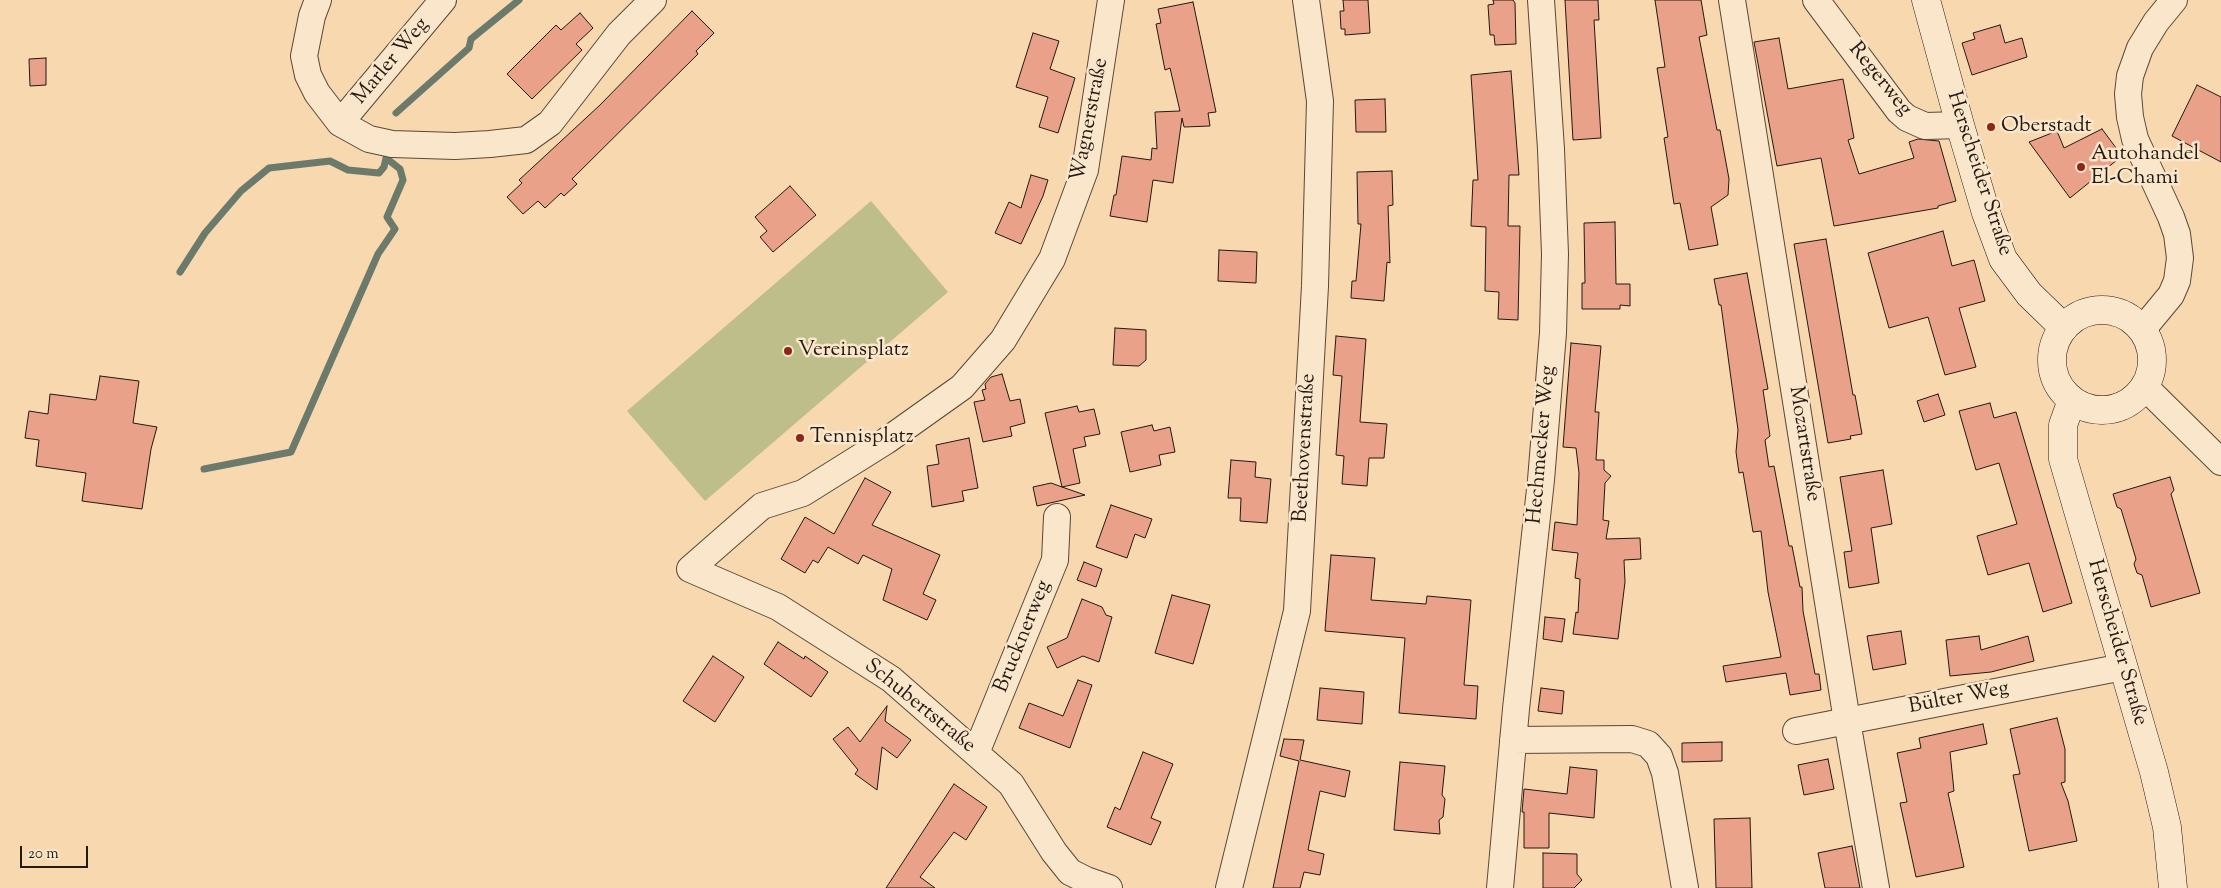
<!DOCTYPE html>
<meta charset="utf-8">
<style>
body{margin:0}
#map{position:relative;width:2221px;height:888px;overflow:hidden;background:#f7d8af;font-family:"Sorts Mill Goudy",serif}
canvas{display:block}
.scale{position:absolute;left:20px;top:846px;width:68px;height:22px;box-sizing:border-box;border:2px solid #221911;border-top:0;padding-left:6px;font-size:15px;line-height:18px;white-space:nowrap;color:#221911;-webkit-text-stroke:4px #fae6cb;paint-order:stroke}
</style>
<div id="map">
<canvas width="2221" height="888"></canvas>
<div class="scale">20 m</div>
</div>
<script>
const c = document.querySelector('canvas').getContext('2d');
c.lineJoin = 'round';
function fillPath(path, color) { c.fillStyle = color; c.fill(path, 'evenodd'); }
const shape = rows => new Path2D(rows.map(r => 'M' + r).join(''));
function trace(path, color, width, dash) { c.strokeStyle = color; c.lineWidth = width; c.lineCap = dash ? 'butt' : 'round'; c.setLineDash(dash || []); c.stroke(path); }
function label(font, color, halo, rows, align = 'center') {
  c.font = font + ' "Sorts Mill Goudy",serif'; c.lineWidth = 5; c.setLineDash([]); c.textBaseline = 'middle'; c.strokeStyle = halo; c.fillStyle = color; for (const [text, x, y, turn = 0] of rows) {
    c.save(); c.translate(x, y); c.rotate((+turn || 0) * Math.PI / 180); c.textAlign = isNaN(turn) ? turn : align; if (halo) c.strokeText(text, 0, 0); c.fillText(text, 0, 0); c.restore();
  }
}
fillPath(shape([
 [871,201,948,292,705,501,627,411]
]), '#bebe8a');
trace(shape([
 [396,113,469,48,471,39,519,0],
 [180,272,205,233,241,191,269,168,330,161,348,170,379,173,384,167,386,158,400,169,403,180,387,217,395,229,378,254,291,452,204,469]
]), '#6c7a6c', 7);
const building = shape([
 [1343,0,1368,0,1370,33,1345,35,1345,29,1341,29,1340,11,1344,11,1343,0],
 [1493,0,1513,0,1515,3,1516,44,1495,45,1494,35,1490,35,1488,5,1494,4,1493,0],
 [1565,0,1598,0,1599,20,1594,20,1601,138,1573,140,1565,0],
 [1655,0,1701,0,1707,35,1699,37,1717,130,1720,130,1729,179,1728,195,1711,207,1718,245,1689,250,1680,203,1674,204,1664,138,1668,137,1657,68,1665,67,1655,0],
 [1193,2,1216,112,1208,113,1210,126,1184,127,1182,118,1173,183,1153,180,1147,222,1110,216,1114,195,1116,195,1122,156,1151,160,1152,148,1157,149,1155,112,1180,111,1170,68,1165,70,1156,24,1161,23,1158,9,1193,2],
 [692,11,714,33,696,51,698,54,572,179,577,184,564,196,561,193,545,208,538,201,523,214,507,197,522,183,519,180,600,105,692,11],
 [580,13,593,28,576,44,582,50,532,99,507,74,556,25,561,30,580,13],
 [2000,25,2005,43,2022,38,2027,57,1972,75,1962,43,1975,39,1973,33,2000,25],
 [1033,33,1059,41,1050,69,1075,78,1058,133,1039,127,1048,97,1016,87,1033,33],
 [1779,38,1788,89,1843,79,1854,138,1848,140,1859,174,1914,158,1909,142,1918,139,1939,141,1956,201,1938,206,1938,208,1834,226,1821,158,1777,166,1754,42,1779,38],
 [46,58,46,85,30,86,29,59,46,58],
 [1511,71,1519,175,1509,175,1508,226,1520,226,1518,320,1498,319,1499,292,1485,291,1486,227,1471,226,1473,180,1478,180,1471,75,1511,71],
 [2197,85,2221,97,2221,162,2172,136,2197,85],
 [1385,99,1386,132,1356,132,1355,100,1385,99],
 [2102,129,2122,156,2070,198,2029,142,2057,131,2064,148,2102,129],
 [1392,171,1393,205,1388,206,1390,263,1387,262,1384,301,1351,298,1352,281,1356,281,1361,224,1358,224,1357,172,1392,171],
 [1031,175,1048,180,1043,196,1021,244,995,233,1009,202,1021,208,1031,175],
 [790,186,816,215,773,252,760,237,767,231,755,217,790,186],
 [1615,222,1616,284,1630,284,1630,306,1620,305,1620,309,1582,309,1582,283,1585,283,1584,223,1615,222],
 [1943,231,1952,266,1974,260,1985,301,1959,308,1976,367,1945,375,1928,317,1889,328,1868,253,1943,231],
 [1826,239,1853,395,1855,395,1862,434,1850,436,1851,439,1828,443,1794,244,1826,239],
 [1219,250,1257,252,1256,283,1218,281,1219,250],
 [1747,273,1768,389,1763,390,1770,436,1765,440,1769,467,1774,466,1789,546,1792,546,1800,587,1802,587,1803,611,1815,674,1819,674,1821,690,1790,695,1786,673,1726,682,1723,666,1781,657,1768,592,1761,531,1753,532,1743,472,1739,473,1736,452,1738,430,1721,305,1719,305,1714,279,1747,273],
 [1115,328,1146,330,1146,360,1139,366,1113,365,1115,328],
 [1336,336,1366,339,1360,422,1387,424,1384,458,1369,458,1367,486,1342,484,1344,456,1336,455,1342,376,1333,375,1336,336],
 [1571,343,1601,346,1595,412,1599,412,1596,460,1604,460,1604,470,1611,476,1605,483,1603,520,1609,521,1606,539,1640,538,1641,559,1624,560,1625,582,1618,639,1573,634,1576,612,1578,613,1580,579,1575,578,1578,553,1552,550,1555,522,1577,525,1579,473,1576,448,1563,447,1571,343],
 [1002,374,1010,401,1020,399,1025,423,1010,427,1012,436,983,442,974,402,985,400,982,390,986,389,985,384,991,377,1002,374],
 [100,376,139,381,133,423,157,427,151,449,142,509,82,501,86,473,36,466,39,440,25,438,29,411,48,414,50,394,96,400,100,376],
 [1938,394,1945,415,1924,422,1917,401,1938,394],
 [1990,403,1994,418,2016,412,2072,603,2043,612,2029,563,1988,575,1977,536,2017,524,1999,463,1976,470,1959,411,1990,403],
 [1077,406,1079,412,1094,409,1100,434,1084,437,1086,446,1073,449,1080,483,1062,487,1085,495,1037,506,1033,487,1051,483,1062,487,1045,413,1077,406],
 [1152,425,1154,431,1170,427,1175,452,1159,455,1161,465,1130,472,1121,432,1152,425],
 [969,438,978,488,962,491,964,501,932,507,927,466,939,464,936,445,969,438],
 [1231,460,1256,462,1255,477,1271,479,1267,523,1240,521,1241,498,1228,498,1231,460],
 [1883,470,1892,524,1871,528,1879,583,1849,588,1844,552,1852,551,1840,477,1883,470],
 [2170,477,2174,490,2171,494,2200,593,2151,607,2142,575,2137,573,2134,564,2136,559,2121,509,2117,507,2113,494,2170,477],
 [865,478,891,492,872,525,940,555,923,594,936,600,927,620,883,600,892,569,863,555,858,564,828,547,818,563,813,560,805,573,781,559,805,517,834,534,865,478],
 [1111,505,1152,519,1145,538,1135,534,1127,558,1096,547,1111,505],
 [1331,555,1375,558,1371,600,1426,604,1427,596,1471,600,1464,685,1478,686,1476,719,1399,713,1405,638,1325,631,1331,555],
 [1084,562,1102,569,1096,587,1077,580,1084,562],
 [1172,595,1210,605,1193,664,1155,653,1172,595],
 [1082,599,1102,607,1106,615,1112,617,1099,662,1083,656,1057,668,1047,647,1067,638,1082,599],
 [1545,617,1565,619,1562,642,1543,639,1545,617],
 [1901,631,1906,664,1873,670,1867,636,1901,631],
 [1979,636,1981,650,2028,636,2034,661,1991,672,1950,676,1946,640,1979,636],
 [778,642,804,659,805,656,828,672,811,697,764,664,778,642],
 [713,656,744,677,715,722,683,701,713,656],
 [1078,680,1092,685,1070,748,1019,728,1029,703,1063,716,1078,680],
 [1320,688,1364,692,1362,724,1317,720,1320,688],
 [1541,688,1564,691,1562,714,1538,711,1541,688],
 [887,706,885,721,911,740,897,758,882,747,877,790,855,774,858,770,833,739,848,727,860,742,887,706],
 [2057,718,2065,749,2065,782,2061,783,2068,801,2077,841,2029,851,2013,775,2020,774,2010,729,2057,718],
 [1983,724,1987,744,1950,752,1954,791,1948,793,1964,867,1916,877,1900,803,1907,802,1897,753,1921,748,1919,738,1983,724],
 [1284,739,1304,740,1300,760,1350,771,1345,797,1320,791,1308,850,1324,854,1320,875,1304,872,1300,888,1273,888,1299,761,1280,756,1284,739],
 [1722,742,1722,761,1682,762,1682,743,1722,742],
 [1143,752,1173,764,1151,818,1161,822,1151,845,1107,827,1115,807,1120,810,1143,752],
 [1828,759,1834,789,1804,795,1798,765,1828,759],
 [1400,762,1445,766,1442,795,1445,799,1443,817,1439,820,1440,834,1394,830,1400,762],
 [1570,767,1597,770,1594,818,1549,813,1549,848,1524,848,1524,812,1522,812,1524,789,1567,794,1570,767],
 [954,784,987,807,966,840,954,832,920,877,935,888,886,888,954,784],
 [1750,818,1752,888,1716,888,1714,819,1750,818],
 [1852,846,1860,888,1825,888,1818,853,1852,846],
 [1543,853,1577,854,1577,874,1582,880,1574,888,1543,888,1543,853]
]);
fillPath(building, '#eaa189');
trace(building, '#221911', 1);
const minor = shape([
 [318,0,312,16,304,56,308,75,317,93,340,123,369,139,392,144,455,146,490,144,526,140,550,123,619,34,653,0],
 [1732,0,1847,721,1876,888],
 [1816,0,1899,111,1907,118,1925,126,1960,125],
 [340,123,443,0],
 [2142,330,2171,295,2177,281,2180,258,2177,234,2171,217,2135,139,2130,117,2128,94,2130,76,2140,48,2156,22,2174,0],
 [2144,386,2221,462],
 [1796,731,2123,667],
 [1513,740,1632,739,1648,744,1659,756,1665,773,1685,888],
 [976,753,1055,560,1057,517],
 [1109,888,1086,880,1070,872,1054,852,1011,784,891,679,778,607,690,569,762,506,803,493,886,441,962,387,1003,340,1052,259,1085,170,1111,0],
 [1229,888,1297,611,1315,286,1320,101,1306,0],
 [1500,888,1516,709,1541,480,1553,333,1555,254,1551,149,1541,0]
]);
const secondary = shape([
 [1926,0,1960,125,1986,213,2003,259,2029,294,2064,328],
 '2052 360a50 50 0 1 1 100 0a50 50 0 1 1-100 0Z',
 [2072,400,2063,425,2063,459,2154,772,2167,827,2173,888]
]);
trace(minor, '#574938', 28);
trace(secondary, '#221911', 29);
trace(minor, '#fae6cb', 26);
trace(secondary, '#fae6cb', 28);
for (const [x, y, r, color] of [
 [1991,127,5,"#8f2418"],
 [2081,167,5,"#8f2418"],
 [788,351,5,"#8f2418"],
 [800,438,5,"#8f2418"]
]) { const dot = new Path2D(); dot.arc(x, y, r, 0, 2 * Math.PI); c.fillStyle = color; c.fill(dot); trace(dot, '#fae6cb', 2); }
label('21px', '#221911', '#fae6cb', [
 ["Marler Weg",392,62,-50],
 ["Regerweg",1879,80,51],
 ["Wagnerstraße",1091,120,-79],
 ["Herscheider Straße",1978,174,72],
 ["Mozartstraße",1803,444,81],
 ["Hechmecker Weg",1543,445,-85],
 ["Beethovenstraße",1306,448,-87],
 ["Brucknerweg",1024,637,-68],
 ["Herscheider Straße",2116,643,74],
 ["Bülter Weg",1959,699,-11],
 ["Schubertstraße",919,707,39]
]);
label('21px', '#221911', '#fae6cb', [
 ["Oberstadt",2001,127],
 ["Autohandel",2091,155],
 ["El-Chami",2091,179],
 ["Vereinsplatz",798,351],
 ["Tennisplatz",810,438]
], 'left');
</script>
